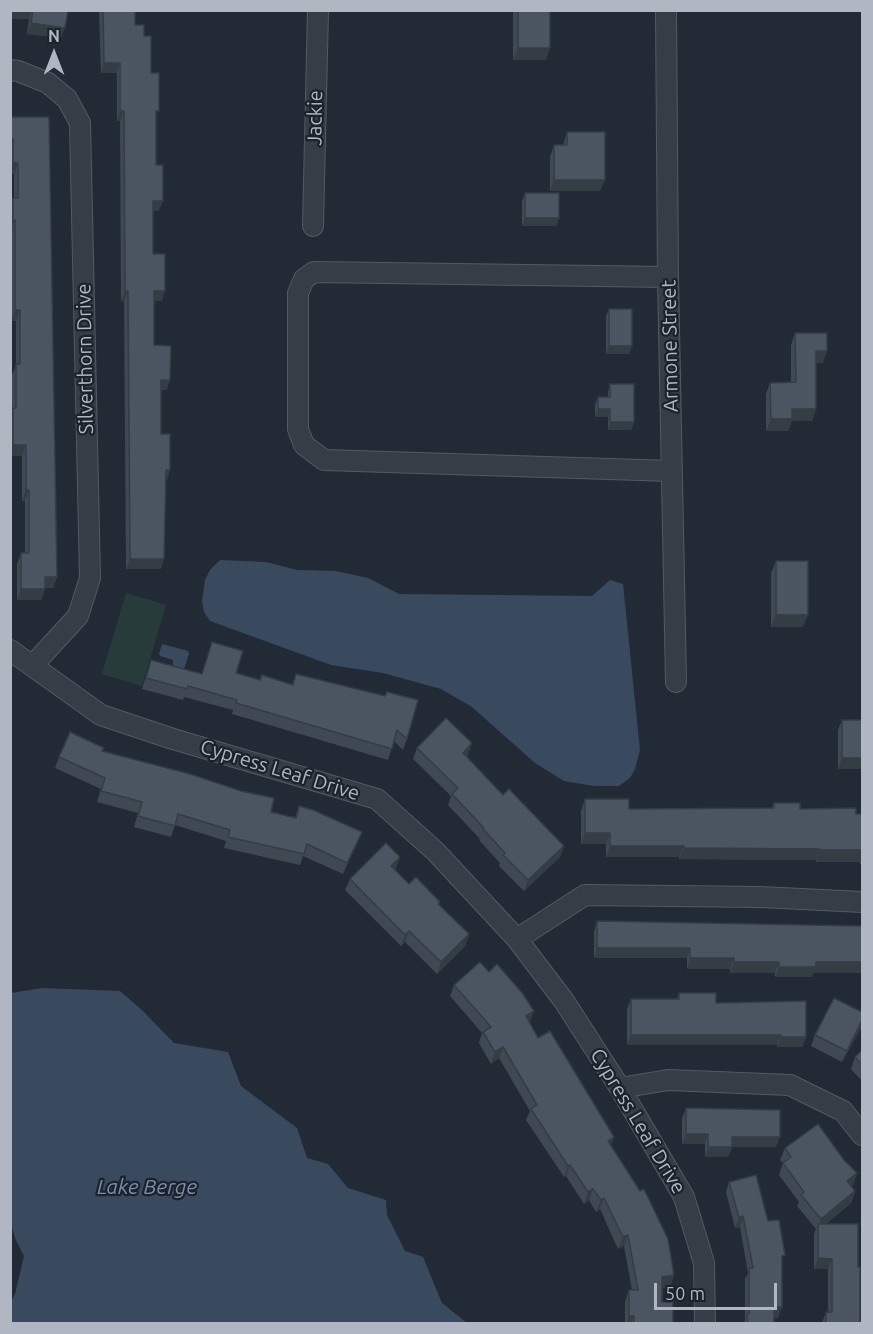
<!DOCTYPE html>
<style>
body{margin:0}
#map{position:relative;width:873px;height:1334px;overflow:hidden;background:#222b35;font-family:Ubuntu,sans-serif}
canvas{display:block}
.frame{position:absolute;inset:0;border:12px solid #b0b7c3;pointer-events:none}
.north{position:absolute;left:24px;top:24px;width:60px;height:60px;-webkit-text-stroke:4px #1b222b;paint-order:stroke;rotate:0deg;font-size:16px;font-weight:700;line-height:24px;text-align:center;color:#b0b7c3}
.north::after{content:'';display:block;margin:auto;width:21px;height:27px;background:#b0b7c3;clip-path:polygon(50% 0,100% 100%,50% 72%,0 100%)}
.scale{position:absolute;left:654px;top:1283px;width:123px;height:27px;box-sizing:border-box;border:3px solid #b0b7c3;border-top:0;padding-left:8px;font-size:18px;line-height:21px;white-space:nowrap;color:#b0b7c3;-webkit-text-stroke:4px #1b222b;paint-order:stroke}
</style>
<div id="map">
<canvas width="873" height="1334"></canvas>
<div class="frame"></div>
<div class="north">N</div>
<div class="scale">50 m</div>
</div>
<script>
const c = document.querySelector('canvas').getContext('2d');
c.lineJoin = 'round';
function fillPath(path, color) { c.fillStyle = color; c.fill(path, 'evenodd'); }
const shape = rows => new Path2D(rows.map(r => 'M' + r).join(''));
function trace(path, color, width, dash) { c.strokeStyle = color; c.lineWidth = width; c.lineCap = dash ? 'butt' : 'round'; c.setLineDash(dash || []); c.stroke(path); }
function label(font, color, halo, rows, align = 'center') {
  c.font = font + ' Ubuntu,sans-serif'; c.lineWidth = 4.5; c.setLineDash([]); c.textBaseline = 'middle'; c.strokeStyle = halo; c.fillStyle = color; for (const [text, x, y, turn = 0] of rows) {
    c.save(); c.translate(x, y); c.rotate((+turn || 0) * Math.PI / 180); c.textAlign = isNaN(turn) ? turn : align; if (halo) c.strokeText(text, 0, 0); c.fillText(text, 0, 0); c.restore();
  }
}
fillPath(shape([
 [126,593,166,605,142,686,102,674]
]), '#283b3b');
fillPath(shape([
 [220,560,266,562,297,570,336,571,368,578,399,594,592,596,610,580,623,584,640,750,635,769,630,778,619,786,594,786,564,781,535,763,472,707,441,689,383,673,331,665,210,621,204,612,202,601,205,580,210,570],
 [162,644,188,651,189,654,184,669,173,668,173,660,160,656,159,654],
 [42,988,120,991,143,1011,174,1043,228,1052,241,1086,297,1128,307,1158,328,1164,348,1188,386,1200,387,1215,405,1251,423,1257,442,1303,467,1323,11,1323,11,1301,15,1294,24,1256,15,1238,11,1224,11,993]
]), '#39495e');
const street = shape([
 [666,10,668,277,676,682],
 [10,70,18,71,48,83,67,99,80,123,90,578,78,616,32,666],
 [313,226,318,10],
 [668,277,314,272,304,279,298,293,298,429,304,445,324,460,672,471],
 [10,650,101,715,173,739,377,799,435,851,517,939,564,1001,620,1088,684,1197,704,1263,705,1324],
 [517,939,585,895,761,897,862,902],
 [620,1088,668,1080,790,1085,843,1111,862,1135]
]);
trace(street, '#535a64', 22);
trace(street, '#353d46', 20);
fillPath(shape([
 [10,10,68,10,61,38,27,34,29,19,10,19],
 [99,10,135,10,135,25,144,36,151,73,156,120,156,165,159,211,153,211,153,254,162,301,154,301,154,345,167,390,161,390,161,434,167,480,166,480,161,569,126,569,124,301,121,301,120,121,117,121,117,73,101,73],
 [513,10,550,10,546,60,513,60],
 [10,117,49,117,57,577,53,588,45,588,41,600,17,600,17,564,21,553,25,553,25,501,22,501,22,456,10,456,10,414,12,409,12,375,16,366,16,321,11,321,10,205,13,198,14,198,14,174,10,174],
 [567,132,600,191,550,191,550,157,554,145,563,145],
 [525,193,559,218,556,226,522,226,522,201],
 [609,309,632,346,629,354,606,354,606,316],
 [795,333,823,363,816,363,816,409,812,421,792,421,788,431,766,431,766,394,770,383,791,382,791,345],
 [610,384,634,422,631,430,608,430,608,417,595,417,595,405,598,397,608,397,608,392],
 [776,561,803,627,771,627,771,573],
 [212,642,236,673,260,680,292,684,296,674,385,696,407,739,403,750,394,741,388,760,232,714,233,710,184,697,183,700,142,689,151,660,202,674],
 [842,720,862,769,838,769,838,730],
 [472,743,468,754,467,756,503,795,564,846,560,857,524,891,499,866,500,863,479,840,480,839,448,805,451,796,413,759,417,748],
 [103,751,271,812,295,818,299,806,362,832,343,874,303,856,300,865,224,848,226,841,175,825,171,837,134,827,138,813,97,802,101,789,55,768,59,757],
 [585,799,629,809,772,808,774,803,800,809,862,814,862,864,860,864,860,862,816,862,816,860,679,859,679,857,606,857,606,844,581,844,581,811],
 [396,869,395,870,409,884,440,902,439,905,469,934,465,946,437,974,405,942,401,946,345,890,350,879],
 [597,921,862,973,813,973,812,977,775,977,775,973,730,973,730,969,687,969,687,958,594,958,594,932],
 [454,985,530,1023,538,1038,611,1145,674,1275,670,1287,662,1288,662,1302,673,1323,625,1323,625,1302,629,1290,632,1290,624,1246,618,1249,600,1209,596,1212,589,1200,584,1204,566,1176,564,1177,526,1120,530,1111,499,1058,491,1064,479,1043,482,1033,450,996],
 [679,993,716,1003,806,1037,802,1047,777,1047,777,1045,627,1045,627,1009,631,999,677,999],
 [862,1026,842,1062,811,1046,815,1035],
 [862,1050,862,1081,851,1069,855,1057],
 [686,1108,776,1147,732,1147,728,1157,705,1157,705,1144,682,1144,682,1119],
 [785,1148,844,1160,857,1173,853,1185,851,1186,855,1191,851,1203,826,1224,858,1267,860,1323,822,1323,826,1312,828,1312,828,1269,814,1269,814,1234,816,1229,797,1206,799,1202,779,1175,783,1163,780,1160],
 [729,1182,768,1221,782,1265,778,1318,774,1318,774,1323,744,1323,745,1320,745,1279,748,1273,740,1227,735,1228,726,1192]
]), '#404953');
fillPath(shape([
 [10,10,32,10,29,19,10,19],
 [31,23,65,28,61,38,27,34],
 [518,48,550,48,546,60,513,60],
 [104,63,120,63,117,73,101,73],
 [120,111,124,111,120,121,117,121],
 [13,163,18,163,14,174,10,174,10,168],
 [554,180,605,180,600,191,550,191],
 [153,201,163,201,159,211,150,211],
 [525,218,559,218,556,226,522,226],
 [13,220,15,220,10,231,10,228],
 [125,291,128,291,124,301,121,301],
 [154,291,165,291,162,301,151,301],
 [15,310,20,310,16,321,11,321],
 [609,346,632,346,629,354,606,354],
 [816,351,827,351,823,363,812,363],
 [161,380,170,380,167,390,158,389],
 [598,409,610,409,608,417,595,417],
 [792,409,816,409,812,421,792,421,788,431,766,431,771,419],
 [610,422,634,422,631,430,608,430],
 [13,445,26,445,22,456,10,456,10,451],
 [166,470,170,470,167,480,162,480],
 [26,490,29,490,25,501,22,501],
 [130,559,164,559,161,569,126,569],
 [45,577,57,577,53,588,41,588],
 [21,589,45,589,41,600,17,600],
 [776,615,808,615,803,627,771,627],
 [472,743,468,754,459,764,463,753],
 [842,758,862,758,862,769,838,769],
 [362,832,358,843,343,874,347,863],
 [585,833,610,833,606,844,581,844],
 [564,846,560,857,524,891,528,880],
 [610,846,684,846,679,857,606,857],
 [684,848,820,849,816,860,679,859],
 [820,850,862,850,862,855,860,862,816,862],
 [400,857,396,869,387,878,391,866],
 [409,931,405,942,401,946,405,935],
 [469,934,465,946,437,974,441,962],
 [597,948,690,948,687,958,594,958],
 [690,958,734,958,730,969,687,969],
 [734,962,779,962,775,973,730,973],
 [816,962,862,962,862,973,813,973,812,977,775,977,779,967],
 [534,1011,530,1023,526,1016],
 [862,1020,862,1026,842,1062,847,1051],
 [631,1035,781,1035,777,1045,627,1045],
 [781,1037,806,1037,802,1047,777,1047],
 [503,1047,499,1058,491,1064,495,1052],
 [686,1134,708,1134,705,1144,682,1144],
 [614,1137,610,1149,608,1141],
 [732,1137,780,1137,776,1147,732,1147,728,1157,705,1157,708,1147],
 [570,1165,566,1176,564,1177,568,1166],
 [857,1173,853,1185,843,1193,847,1181],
 [593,1189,589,1200,584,1204,588,1192],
 [855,1191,851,1203,817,1231,821,1219],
 [604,1198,600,1209,596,1212,601,1200],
 [743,1216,740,1227,735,1228,739,1218],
 [628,1235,624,1246,618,1249,623,1237],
 [818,1258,832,1259,828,1269,814,1269],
 [674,1275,670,1287,658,1289,662,1277],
 [774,1307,782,1307,778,1318,771,1318],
 [629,1316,634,1316,631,1323,626,1323]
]), '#343c44');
const building = shape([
 [33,10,68,10,65,28,31,23,33,10],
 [103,10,135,10,135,25,144,25,144,36,151,36,151,73,159,73,159,111,156,111,156,165,163,165,163,201,153,201,153,254,165,254,165,291,154,291,154,345,171,346,170,380,161,380,161,434,170,434,170,470,166,470,164,559,130,559,128,291,125,291,124,111,120,111,120,63,104,63,103,10],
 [518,10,550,10,550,48,518,48,518,10],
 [10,117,49,117,57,577,45,577,45,589,21,589,21,553,29,553,29,490,26,490,26,445,13,445,13,408,16,408,16,364,20,364,20,310,15,310,15,220,13,220,13,198,18,198,18,163,13,163,13,139,10,139,10,117],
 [567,132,605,132,605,180,554,180,554,145,567,145,567,132],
 [525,193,559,193,559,218,525,218,525,193],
 [609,309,632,309,632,346,609,346,609,309],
 [795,333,827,333,827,351,816,351,816,409,792,409,792,419,771,419,770,383,796,382,795,333],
 [610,384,634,384,634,422,610,422,610,409,598,409,598,397,610,397,610,384],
 [776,561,808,561,808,615,776,615,776,561],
 [212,642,243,651,236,673,260,680,262,675,293,685,296,674,385,696,387,692,418,700,407,739,397,730,392,749,236,703,237,700,188,686,187,689,146,678,151,660,202,674,212,642],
 [446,718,472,743,463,753,503,795,509,789,564,846,528,880,503,855,505,853,483,829,484,828,452,794,458,788,417,748,446,718],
 [842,720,862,720,862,758,842,758,842,720],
 [70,732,104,748,102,751,190,774,241,791,274,798,271,812,296,818,299,806,313,810,362,832,347,863,307,844,304,854,228,837,230,830,178,814,175,826,138,816,142,802,101,791,105,778,59,757,70,732],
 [585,799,629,799,629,809,774,808,774,803,800,803,800,809,856,808,856,814,862,814,862,850,820,850,820,849,684,848,684,846,610,846,610,833,585,833,585,799],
 [386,843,400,857,391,866,409,884,416,877,440,902,438,904,469,934,441,962,409,931,405,935,350,879,386,843],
 [597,921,862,926,862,962,816,962,816,967,779,967,779,962,734,962,734,958,690,958,690,948,597,948,597,921],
 [480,962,489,972,497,964,523,994,534,1011,526,1016,538,1038,550,1031,614,1137,608,1141,640,1191,644,1189,668,1239,674,1275,662,1277,662,1302,673,1302,673,1323,634,1323,634,1316,629,1316,629,1290,638,1290,628,1235,623,1237,604,1198,601,1200,593,1189,588,1192,570,1165,568,1166,531,1109,537,1105,503,1047,495,1052,483,1032,491,1027,454,985,480,962],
 [679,993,716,993,716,1003,806,1001,806,1037,781,1037,781,1035,631,1035,631,999,679,999,679,993],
 [834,998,862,1012,862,1020,847,1051,815,1035,834,998],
 [862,1050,862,1065,855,1057,862,1050],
 [686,1108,780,1110,780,1137,732,1137,732,1147,708,1147,708,1134,686,1134,686,1108],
 [818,1124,844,1160,857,1173,847,1181,855,1191,821,1219,801,1195,804,1192,783,1163,791,1157,785,1148,818,1124],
 [756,1175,768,1221,779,1220,785,1255,782,1256,782,1307,774,1307,774,1323,748,1323,747,1314,749,1314,749,1268,753,1268,743,1216,739,1218,729,1182,756,1175],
 [818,1224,858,1224,858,1267,860,1267,860,1323,826,1323,826,1312,832,1312,832,1259,818,1258,818,1224]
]);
fillPath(building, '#4a5561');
trace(building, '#343c44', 1.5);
label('20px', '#b0b7c3', '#1b222b', [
 ["Jackie",315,118,-89],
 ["Armone Street",670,346,-91],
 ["Silverthorn Drive",85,359,-91],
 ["Cypress Leaf Drive",280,770,17],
 ["Cypress Leaf Drive",638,1121,59]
]);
label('italic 21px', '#7a8fa9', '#1b222b', [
 ["Lake Berge",147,1187]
]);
</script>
